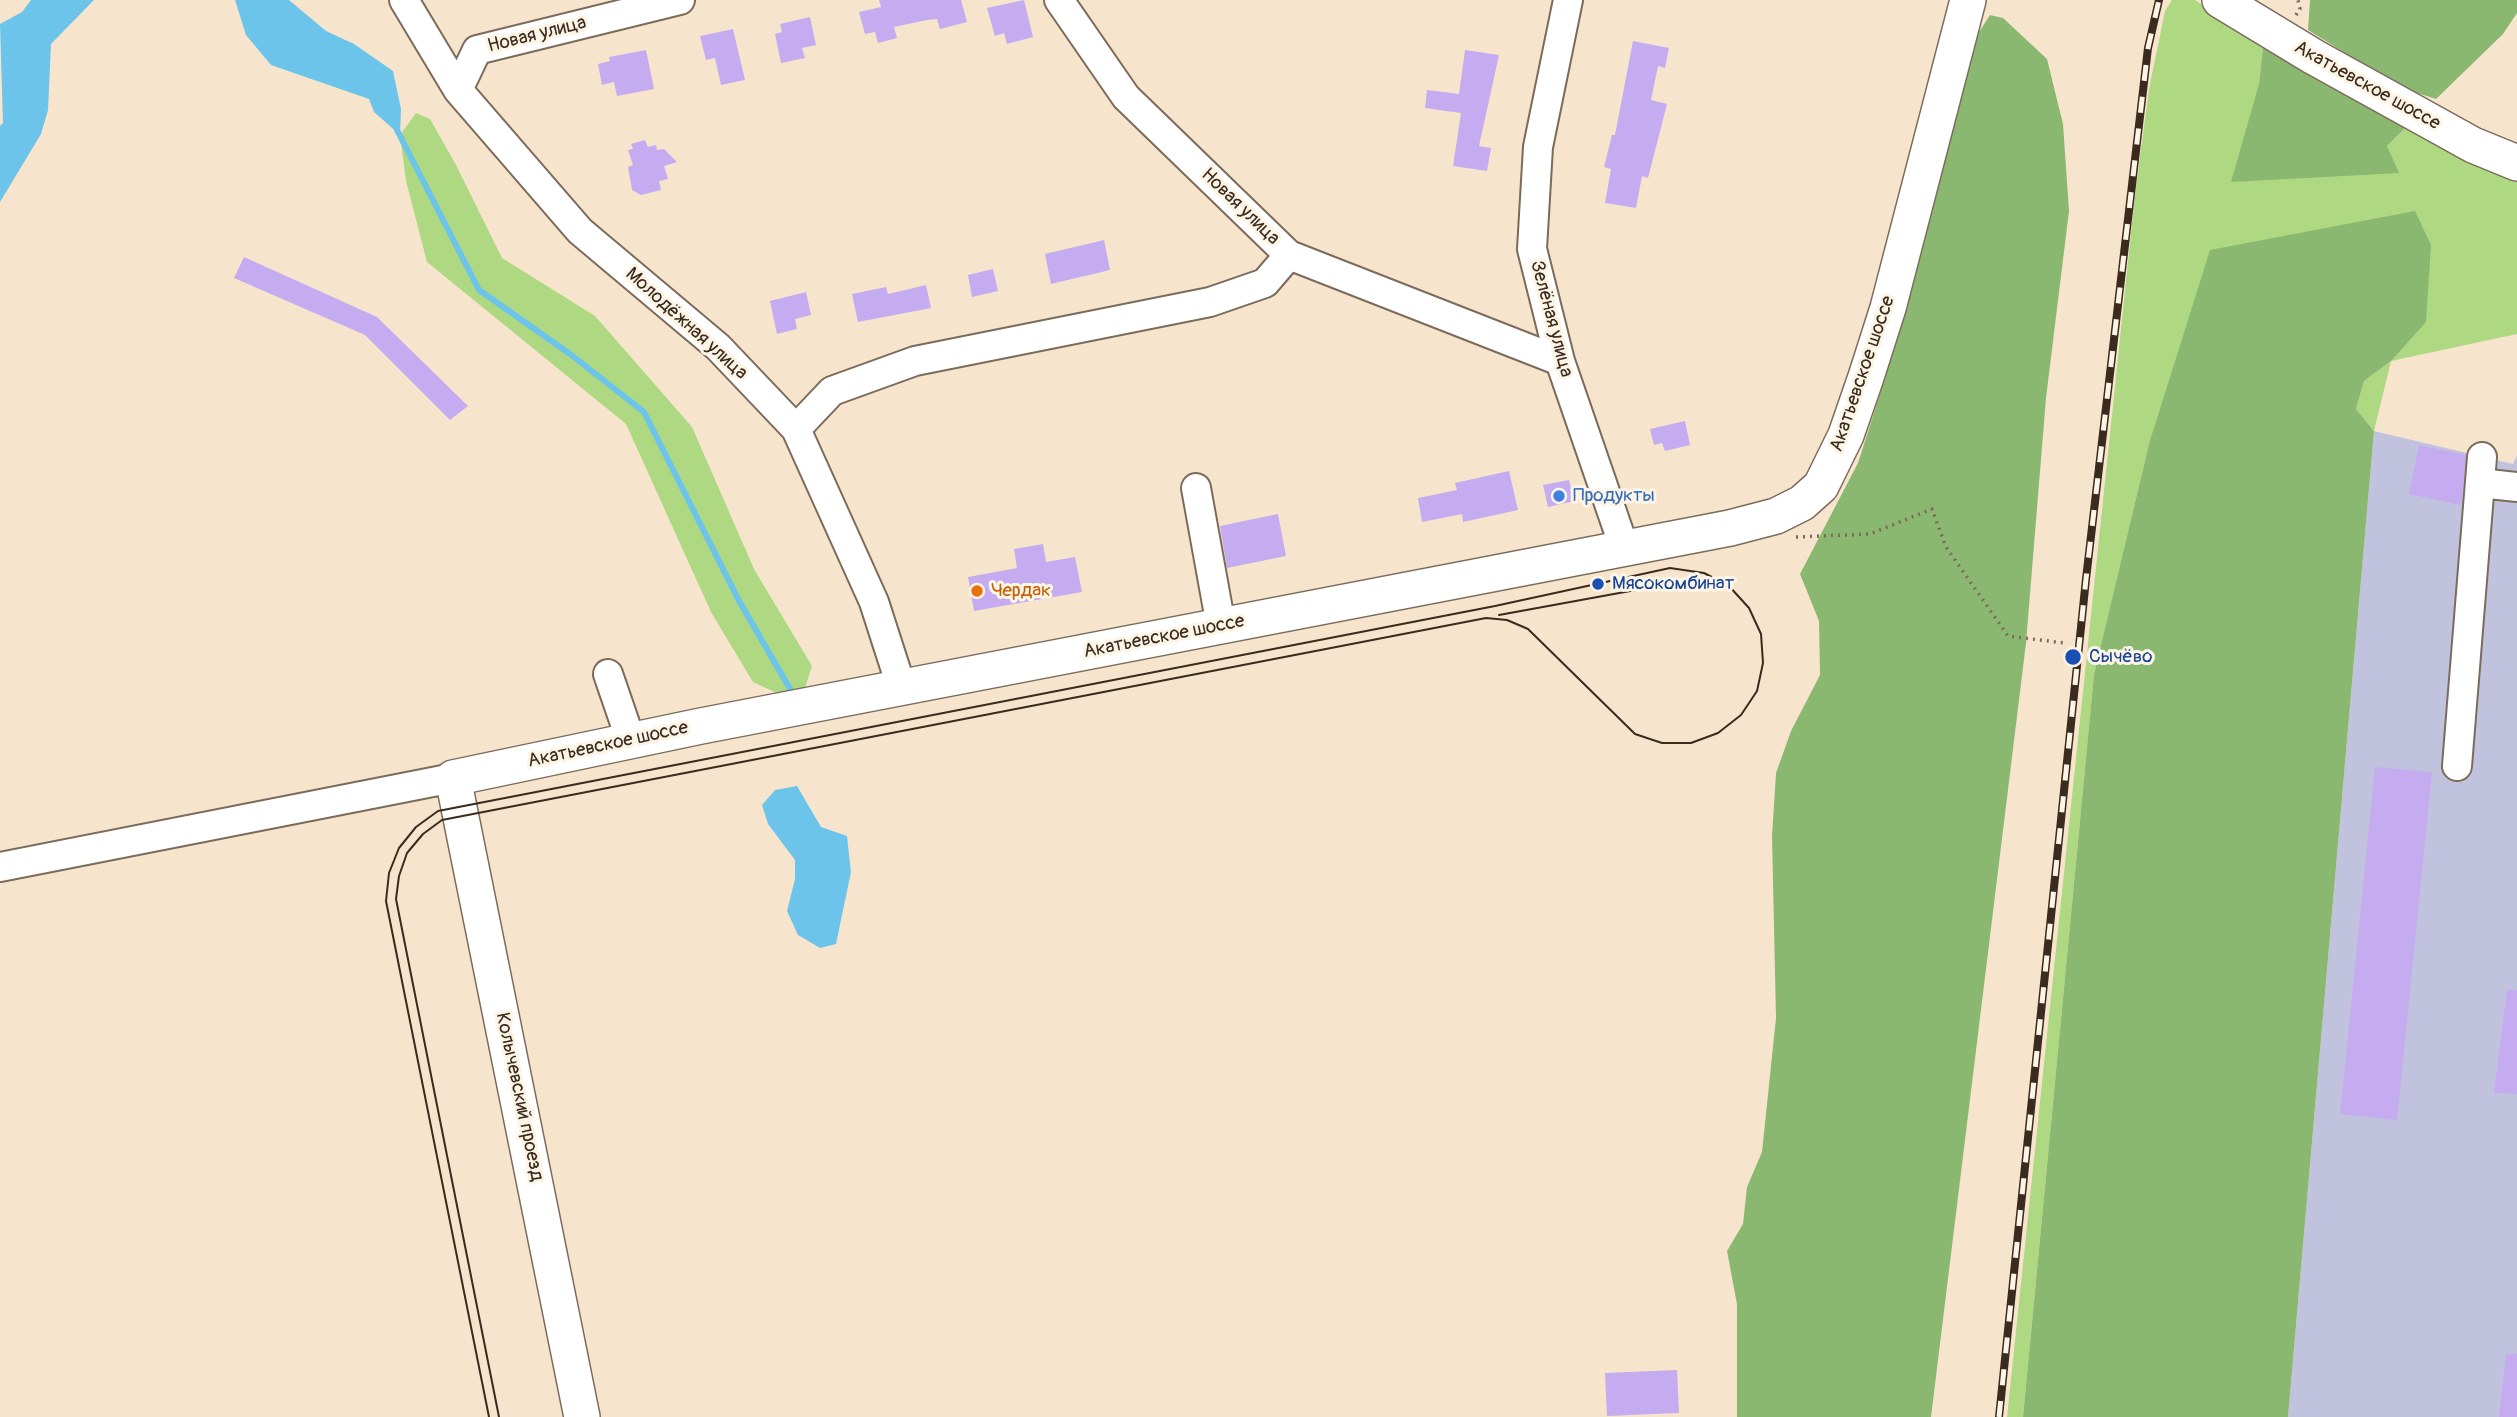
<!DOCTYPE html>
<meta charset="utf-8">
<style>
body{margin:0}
canvas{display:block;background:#f6e5cc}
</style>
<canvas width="2517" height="1417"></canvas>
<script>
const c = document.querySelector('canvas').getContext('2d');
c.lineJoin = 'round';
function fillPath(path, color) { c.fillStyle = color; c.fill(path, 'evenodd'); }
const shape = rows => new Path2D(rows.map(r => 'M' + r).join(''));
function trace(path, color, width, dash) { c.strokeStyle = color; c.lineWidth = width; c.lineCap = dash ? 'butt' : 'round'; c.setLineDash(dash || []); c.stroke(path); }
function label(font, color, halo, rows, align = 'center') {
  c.font = font + ' Pangolin,sans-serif'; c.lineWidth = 6; c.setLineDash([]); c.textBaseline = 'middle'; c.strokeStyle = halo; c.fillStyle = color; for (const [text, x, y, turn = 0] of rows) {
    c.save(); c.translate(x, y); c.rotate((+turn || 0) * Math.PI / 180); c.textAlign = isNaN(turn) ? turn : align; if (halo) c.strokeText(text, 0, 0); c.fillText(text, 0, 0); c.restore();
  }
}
fillPath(shape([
 [2374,431,2513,464,2517,455,2517,1417,2288,1417]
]), '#c1c2dd');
fillPath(shape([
 [2172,0,2195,0,2263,47,2259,84,2398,173,2387,146,2406,127,2517,174,2517,334,2391,361,2374,431,2356,409,2364,381,2391,361,2149,444,2094,674,2023,1417,2007,1417,2135,195,2149,89,2165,11],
 [416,113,430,119,456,165,502,258,595,316,692,427,754,569,812,666,804,691,781,695,753,682,711,612,626,424,427,262,406,181,400,135]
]), '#afd882');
fillPath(shape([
 [2310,0,2517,0,2517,13,2503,34,2436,99,2402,88,2308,30],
 [1990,15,2003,18,2047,59,2063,124,2069,211,2046,398,2026,643,1931,1417,1737,1417,1737,1304,1727,1251,1743,1224,1747,1187,1762,1152,1776,1018,1772,836,1776,773,1791,731,1820,675,1819,621,1800,574,1858,463,1897,341,1966,52],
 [2263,47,2406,127,2387,146,2399,173,2231,182,2259,84],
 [2415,211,2431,245,2426,322,2391,361,2364,381,2356,409,2374,431,2288,1417,2023,1417,2094,674,2149,444,2210,250]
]), '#8bb870');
fillPath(shape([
 [31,0,94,0,51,44,48,110,41,134,0,202,0,126,3,123,0,24,22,12],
 [235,0,289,0,326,31,354,44,393,71,401,109,400,135,374,112,369,99,271,65,246,35],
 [797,786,821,827,847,836,851,872,836,944,820,948,798,935,787,911,795,879,795,860,768,824,762,805,775,790]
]), '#6cc4ea');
trace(shape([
 [397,130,479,290,570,354,644,412,738,599,790,689]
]), '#6cc4ea', 6);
fillPath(shape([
 [879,0,961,0,967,22,940,29,937,19,927,20,894,27,897,38,878,43,875,32,865,34,859,12,881,7],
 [1024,0,1033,37,1007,44,1004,33,995,36,987,8],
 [810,17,816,45,802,48,805,58,781,63,775,34,782,32,780,24],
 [733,29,745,80,721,85,715,58,706,60,700,36],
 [1633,41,1669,48,1665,68,1658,66,1651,100,1667,104,1648,178,1642,176,1636,208,1605,203,1611,169,1604,167,1612,135,1615,135],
 [646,50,654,89,617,96,614,82,602,85,598,64,610,61,609,57],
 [1465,50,1499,55,1479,146,1491,148,1487,171,1453,166,1461,113,1425,108,1427,90,1459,94],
 [645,140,648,147,656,145,657,150,664,149,677,162,664,166,668,179,659,181,661,190,641,195,632,190,628,167,633,165,628,150,633,149,631,144],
 [1104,240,1110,270,1051,284,1045,254],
 [244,257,377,317,468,406,450,420,365,335,234,278],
 [993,269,998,291,972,297,968,275],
 [926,285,931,308,858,322,852,294,886,287,888,294],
 [806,292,811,315,795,319,797,329,777,334,770,301],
 [1685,421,1690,445,1665,451,1662,443,1654,445,1650,429],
 [2419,445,2466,455,2461,505,2409,494],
 [1509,471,1518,510,1463,522,1462,514,1422,522,1418,498,1457,490,1455,483],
 [1569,480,1574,501,1548,507,1543,485],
 [1278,514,1286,556,1227,568,1220,526],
 [1043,544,1046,562,1075,557,1082,592,974,611,968,577,1017,568,1014,549],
 [2375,767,2432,772,2397,1120,2340,1114],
 [2507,990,2517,990,2517,1094,2494,1093],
 [2506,1354,2517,1354,2517,1417,2499,1417],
 [1677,1370,1679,1413,1607,1416,1605,1373]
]), '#c5acf0');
const minor = shape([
 [404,0,458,90,580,231,718,347,796,429,874,602,902,689],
 [1059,0,1126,97,1289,255,1560,361],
 [1568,0,1538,147,1532,249,1560,361,1624,547],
 [458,90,477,50,680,0],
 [796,429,832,391,915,361,1210,302,1265,283,1289,255],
 [2480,483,2517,487],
 [1196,488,1221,626],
 [608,674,631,741],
 [2457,766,2482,457],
 [0,867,453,778]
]);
const major = shape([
 [2220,0,2314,57,2473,145,2517,163],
 [582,1417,453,778,701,726,1730,528,1776,516,1802,503,1821,486,1846,435,1866,377,1888,308,1968,0]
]);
trace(minor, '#7c6b5b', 32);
trace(major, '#7c6b5b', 38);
trace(shape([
 [2296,15,2300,9,2298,0],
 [1796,537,1870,534,1932,509,1946,547,2008,636,2064,643]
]), '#7c6b5b', 3.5, [2, 5]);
trace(minor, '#fff', 28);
trace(major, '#fff', 35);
trace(shape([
 [1499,615,1685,581],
 [489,1417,386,901,389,873,399,848,416,827,438,811,1495,606,1670,568,1704,573,1729,586,1749,608,1761,634,1763,663,1757,691,1741,715,1718,733,1691,743,1662,743,1635,734,1528,629,1507,620,1486,618,442,820,423,834,407,853,399,876,396,899,499,1417]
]), '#3b2a1e', 2);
const rail = shape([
 [1999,1417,2086,579,2148,48,2159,0]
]);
trace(rail, '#3b2a1e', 8);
trace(rail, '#fcf5e5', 5, [16]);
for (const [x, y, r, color] of [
 [1559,496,7,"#3f7fe0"],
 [1598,584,7,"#1a4fb4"],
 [977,591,7,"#e8710a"],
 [2073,657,9,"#1a4fb4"]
]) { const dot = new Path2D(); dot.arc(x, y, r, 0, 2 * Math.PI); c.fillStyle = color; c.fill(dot); trace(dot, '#fcf5e5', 2.5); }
label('19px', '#3b2a1e', '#fcf5e5', [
 ["Новая улица",537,35,-14],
 ["Акатьевское шоссе",2367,86,29],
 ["Новая улица",1240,207,44],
 ["Зелёная улица",1551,319,75],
 ["Молодёжная улица",686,324,42],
 ["Акатьевское шоссе",1863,374,-71],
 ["Акатьевское шоссе",1164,637,-11],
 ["Акатьевское шоссе",608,745,-12],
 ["Колычевский проезд",519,1097,78]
]);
label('19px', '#366cbe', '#fcf5e5', [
 ["Продукты",1573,496]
], 'left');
label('19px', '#164399', '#fcf5e5', [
 ["Мясокомбинат",1612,584],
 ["Сычёво",2089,657]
], 'left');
label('19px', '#c56008', '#fcf5e5', [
 ["Чердак",991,591]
], 'left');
</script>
